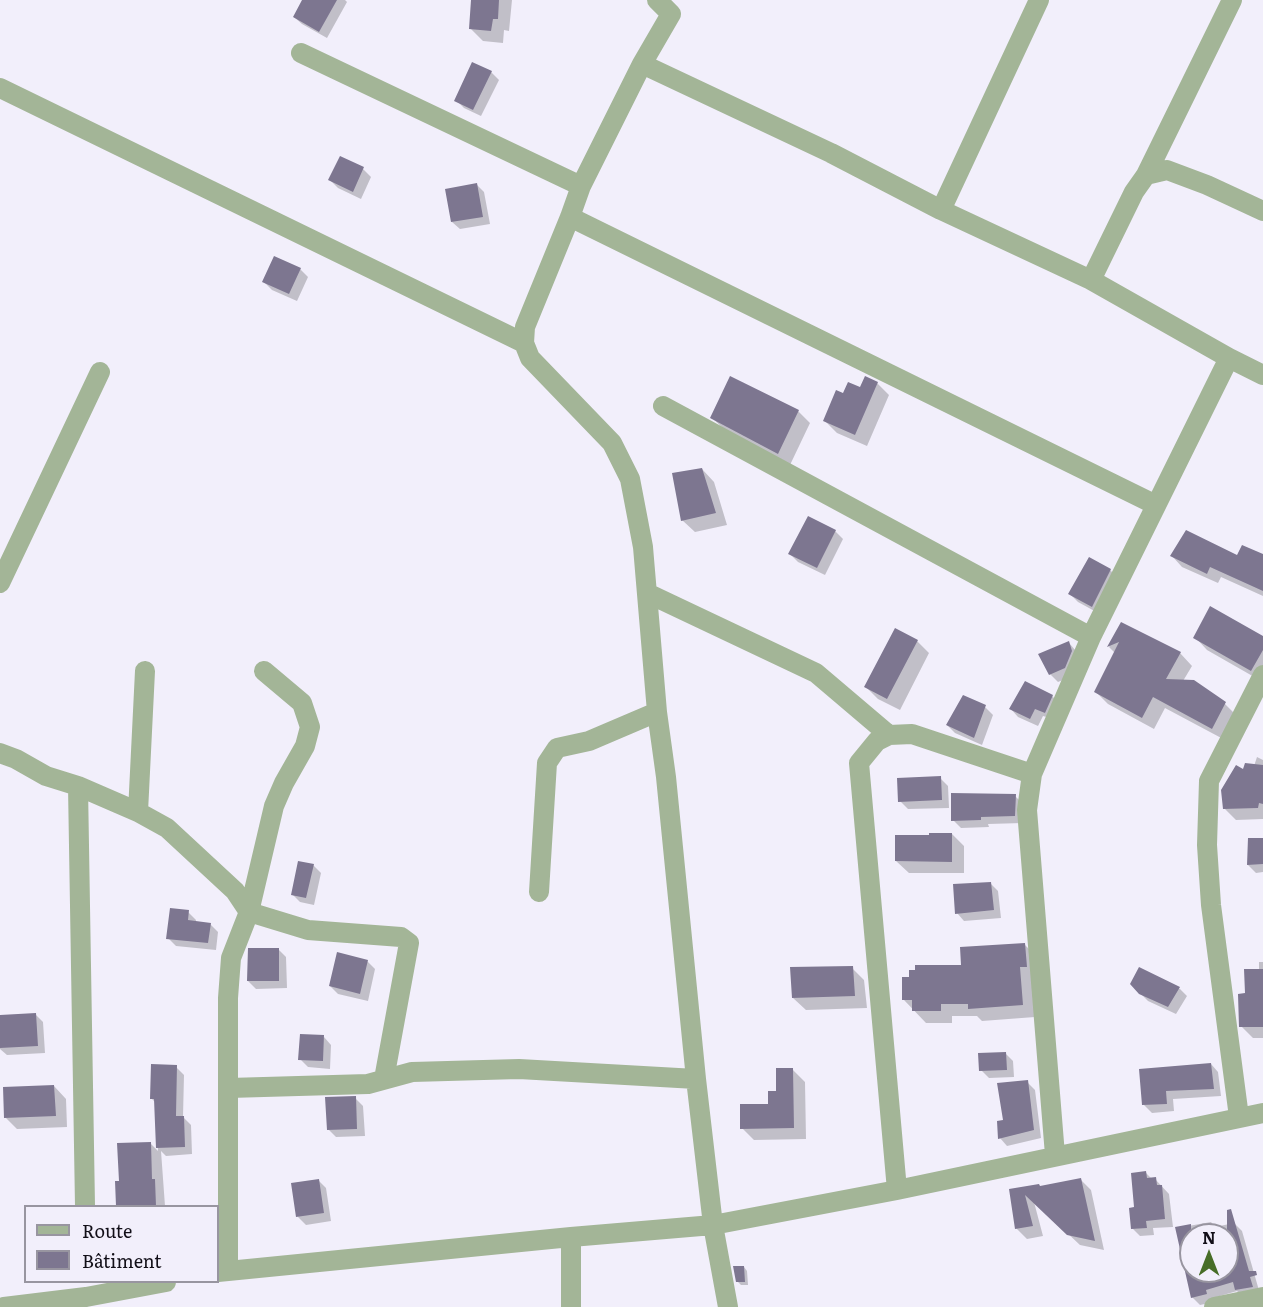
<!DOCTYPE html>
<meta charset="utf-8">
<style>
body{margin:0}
#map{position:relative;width:1263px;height:1307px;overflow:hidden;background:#f2effb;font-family:Literata,serif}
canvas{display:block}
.legend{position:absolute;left:24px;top:1205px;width:195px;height:78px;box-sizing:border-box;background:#f2effb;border:2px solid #9895a0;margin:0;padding:8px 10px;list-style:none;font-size:18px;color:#120f18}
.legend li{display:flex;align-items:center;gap:12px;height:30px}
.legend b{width:30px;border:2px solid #9895a0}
.north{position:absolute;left:1179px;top:1223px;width:60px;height:60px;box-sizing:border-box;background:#f2effb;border:2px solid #9895a0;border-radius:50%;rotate:0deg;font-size:16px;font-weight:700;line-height:24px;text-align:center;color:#120f18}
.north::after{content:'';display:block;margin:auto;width:21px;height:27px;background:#476d27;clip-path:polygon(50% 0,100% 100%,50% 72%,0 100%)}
</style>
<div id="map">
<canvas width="1263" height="1307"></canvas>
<ul class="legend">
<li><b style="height:8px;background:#a3b597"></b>Route</li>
<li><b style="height:16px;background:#7d7690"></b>Bâtiment</li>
</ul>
<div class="north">N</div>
</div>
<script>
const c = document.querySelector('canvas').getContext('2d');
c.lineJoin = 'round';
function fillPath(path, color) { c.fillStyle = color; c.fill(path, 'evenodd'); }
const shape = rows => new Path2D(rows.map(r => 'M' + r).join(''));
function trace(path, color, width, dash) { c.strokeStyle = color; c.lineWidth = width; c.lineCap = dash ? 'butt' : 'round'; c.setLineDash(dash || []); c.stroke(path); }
fillPath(shape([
 [304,0,345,0,347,2,327,38,302,24,294,17],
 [473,0,512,0,509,31,504,30,503,43,483,41,470,28],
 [491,72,499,80,481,116,464,108,456,100],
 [341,158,363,169,371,177,361,199,338,188,330,180],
 [476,184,484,192,490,224,460,229,452,222],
 [275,258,300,269,308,277,297,301,272,290,264,282],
 [877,383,889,395,867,446,837,433,825,421,844,395],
 [798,411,810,423,790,465,724,429,711,417],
 [702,469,714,482,727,525,695,532,682,520],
 [835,531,843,539,825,575,798,562,790,554],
 [1172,556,1237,557,1263,556,1263,596,1221,577,1218,583,1182,567],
 [1110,570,1118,578,1100,614,1078,602,1070,594],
 [1121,624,1180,653,1192,666,1183,681,1225,704,1237,716,1225,740,1165,708,1154,729,1108,704,1096,692,1115,653,1109,647],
 [1195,637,1263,638,1263,682,1207,650],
 [917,641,929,653,900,710,878,699,866,687],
 [1069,643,1076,651,1072,676,1058,682,1050,674],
 [1052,696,1060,704,1053,719,1043,716,1038,726,1018,717,1011,709],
 [985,707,993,715,982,745,955,733,947,725],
 [1257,757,1263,760,1263,819,1236,820,1224,808,1244,772,1254,766],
 [940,778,948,786,949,808,908,809,900,801],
 [1015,796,1023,804,1023,823,988,824,989,827,961,828,953,820],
 [952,834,964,846,964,873,909,873,896,861],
 [1263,839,1263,872,1256,873,1248,865],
 [313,865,321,873,314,905,300,902,292,894],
 [990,883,998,891,1001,918,964,921,957,913],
 [188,912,196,920,196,922,210,924,218,932,216,950,176,946,168,938],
 [1024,944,1037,957,1035,1017,982,1021,977,1016,952,1016,952,1023,926,1023,904,1000,963,966],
 [278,949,286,957,287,988,256,989,248,981],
 [367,961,375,969,368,1001,338,994,330,986],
 [1259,962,1263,962,1263,1038,1253,1038,1241,1026,1246,995,1259,970],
 [852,968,864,980,867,1008,806,1010,793,998],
 [1139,969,1180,989,1187,996,1176,1014,1148,1001,1140,993],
 [35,1014,43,1022,45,1053,7,1055,0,1049,0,1016],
 [324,1037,331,1045,330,1069,308,1067,300,1059],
 [1005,1053,1013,1061,1014,1077,989,1078,981,1070],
 [1211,1064,1218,1072,1221,1096,1173,1099,1174,1111,1152,1113,1144,1105,1141,1071],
 [176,1067,184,1075,183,1117,191,1125,192,1154,166,1156,161,1151,165,1206,118,1206,117,1183,120,1182,150,1143,158,1151,155,1102,152,1099],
 [793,1070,805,1082,806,1139,754,1140,742,1128,770,1106],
 [1027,1082,1035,1090,1041,1138,1007,1146,1000,1138,1004,1122],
 [54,1086,66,1099,67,1127,17,1129,5,1117],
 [355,1098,363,1106,365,1136,336,1137,328,1129],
 [1146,1173,1152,1179,1155,1179,1169,1194,1173,1227,1153,1228,1154,1235,1140,1236,1132,1228],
 [318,1180,326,1188,331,1221,306,1225,298,1217],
 [1081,1180,1091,1190,1104,1250,1080,1245,1034,1202,1043,1236,1027,1239,1016,1228,1010,1190,1040,1188],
 [1211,1222,1215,1227,1234,1223,1242,1231,1260,1294,1244,1298,1237,1291,1213,1298,1214,1302,1200,1305,1192,1297,1177,1228],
 [1191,1235,1227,1235,1227,1271,1191,1271],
 [744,1267,747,1271,748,1285,741,1285,737,1281]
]), '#0003');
fillPath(shape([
 [302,0,337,0,319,32,293,17],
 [471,0,499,0,498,19,493,19,491,31,469,29],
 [472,62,492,71,473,110,454,101],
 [340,156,364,167,353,192,328,180],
 [477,183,483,217,451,222,445,189],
 [274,256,301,268,289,294,262,282],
 [730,376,799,410,778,454,710,418],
 [865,376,878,382,855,435,823,421,836,390,843,393,848,382,860,387],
 [702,468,716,513,681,521,672,473],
 [808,516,836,530,817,568,788,554],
 [1186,530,1237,555,1242,545,1263,554,1263,591,1210,567,1207,574,1170,556],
 [1089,557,1111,569,1092,607,1068,594],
 [1210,606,1263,636,1263,650,1251,671,1193,638],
 [1121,622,1181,652,1166,679,1194,680,1226,702,1212,729,1153,697,1142,718,1094,692,1119,642,1107,647],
 [895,628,918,640,887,699,864,687],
 [1069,641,1072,651,1065,668,1049,675,1038,654],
 [1025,681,1053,695,1045,713,1035,709,1030,719,1009,709],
 [963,695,986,705,974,738,946,725],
 [1245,763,1263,765,1263,804,1259,803,1258,808,1223,809,1221,790,1236,765,1243,769],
 [941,776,942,800,898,802,897,778],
 [951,793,1016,794,1015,816,981,817,981,820,951,821],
 [929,833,952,833,952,862,895,861,895,835,929,835],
 [1248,838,1263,838,1263,864,1247,865],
 [298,861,314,864,306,898,291,895],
 [991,882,994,910,955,914,953,884],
 [170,908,189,910,188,920,211,923,208,943,166,939],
 [1025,943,1027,967,1020,967,1023,1005,968,1009,968,1004,941,1004,941,1011,912,1011,912,1000,902,1000,902,977,909,977,909,970,915,970,915,965,961,965,960,947],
 [248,948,279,948,279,981,247,981],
 [337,952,368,960,360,994,329,986],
 [853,966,855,996,792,998,790,967],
 [1139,967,1180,987,1168,1007,1139,994,1130,984],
 [1244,969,1263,969,1263,1027,1239,1027,1238,994,1245,993],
 [36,1013,38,1046,0,1048,0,1015],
 [300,1034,324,1035,323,1061,298,1060],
 [1006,1052,1007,1070,979,1071,978,1053],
 [1211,1063,1214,1089,1166,1091,1167,1104,1142,1105,1139,1069],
 [151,1064,177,1065,176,1116,184,1116,185,1147,156,1148,154,1099,150,1099],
 [776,1068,793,1068,794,1128,740,1129,740,1104,768,1104,768,1091,776,1091],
 [1028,1080,1034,1130,998,1139,997,1121,1003,1120,997,1083],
 [54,1085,56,1116,4,1118,3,1087],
 [356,1096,357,1129,327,1130,325,1097],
 [151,1142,152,1179,155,1179,156,1206,116,1206,115,1181,119,1181,117,1143],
 [1146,1171,1147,1178,1156,1177,1157,1185,1162,1185,1165,1219,1146,1221,1147,1228,1131,1229,1129,1208,1134,1207,1131,1173],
 [1081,1178,1095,1241,1067,1235,1025,1195,1033,1226,1015,1229,1009,1189,1039,1184,1040,1186],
 [319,1179,324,1213,296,1217,291,1183],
 [1231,1209,1249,1271,1256,1271,1257,1275,1250,1277,1253,1287,1235,1290,1233,1282,1206,1290,1207,1294,1191,1298,1175,1227,1191,1224,1191,1271,1227,1271,1227,1210],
 [733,1266,744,1266,745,1282,736,1282]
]), '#7d7690');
trace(shape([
 [657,0,671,14,642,64,581,186,570,217,525,327,524,343,530,358,612,443,630,479,643,547,657,712,666,777,696,1079,713,1225,728,1307],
 [301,53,581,186],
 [642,64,831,153,941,210,1091,280,1229,358,1263,375],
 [0,88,524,343],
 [1146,175,1232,0],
 [941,210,1039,0],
 [570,217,1156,505],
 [1091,280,1134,192,1146,175,1167,170,1207,185,1263,211],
 [663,406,1091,637],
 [0,583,100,372],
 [647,593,816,673,889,735],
 [264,671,302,703,310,727,305,746,284,783,274,806,249,912,308,930,401,937,409,943,384,1079],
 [0,753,16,759,46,776,78,786,138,812,167,828,235,891,249,912,231,958,228,998,228,1270],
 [78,786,85,1206],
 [138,812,145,671],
 [539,892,547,763,557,748,589,741,657,712],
 [229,1088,368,1084,412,1072,519,1069,696,1079],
 [1239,1117,1211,905,1207,845,1209,781,1263,675],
 [1055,1155,1027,810,1032,774,1091,637,1229,358],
 [897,1190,859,763,877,741,889,735,912,734,1032,774],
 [571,1237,571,1307],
 [218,1272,571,1237,713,1225,897,1190,1263,1113],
 [4,1307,86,1297,166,1282],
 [1214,1307,1263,1297]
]), '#a3b597', 20);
</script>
